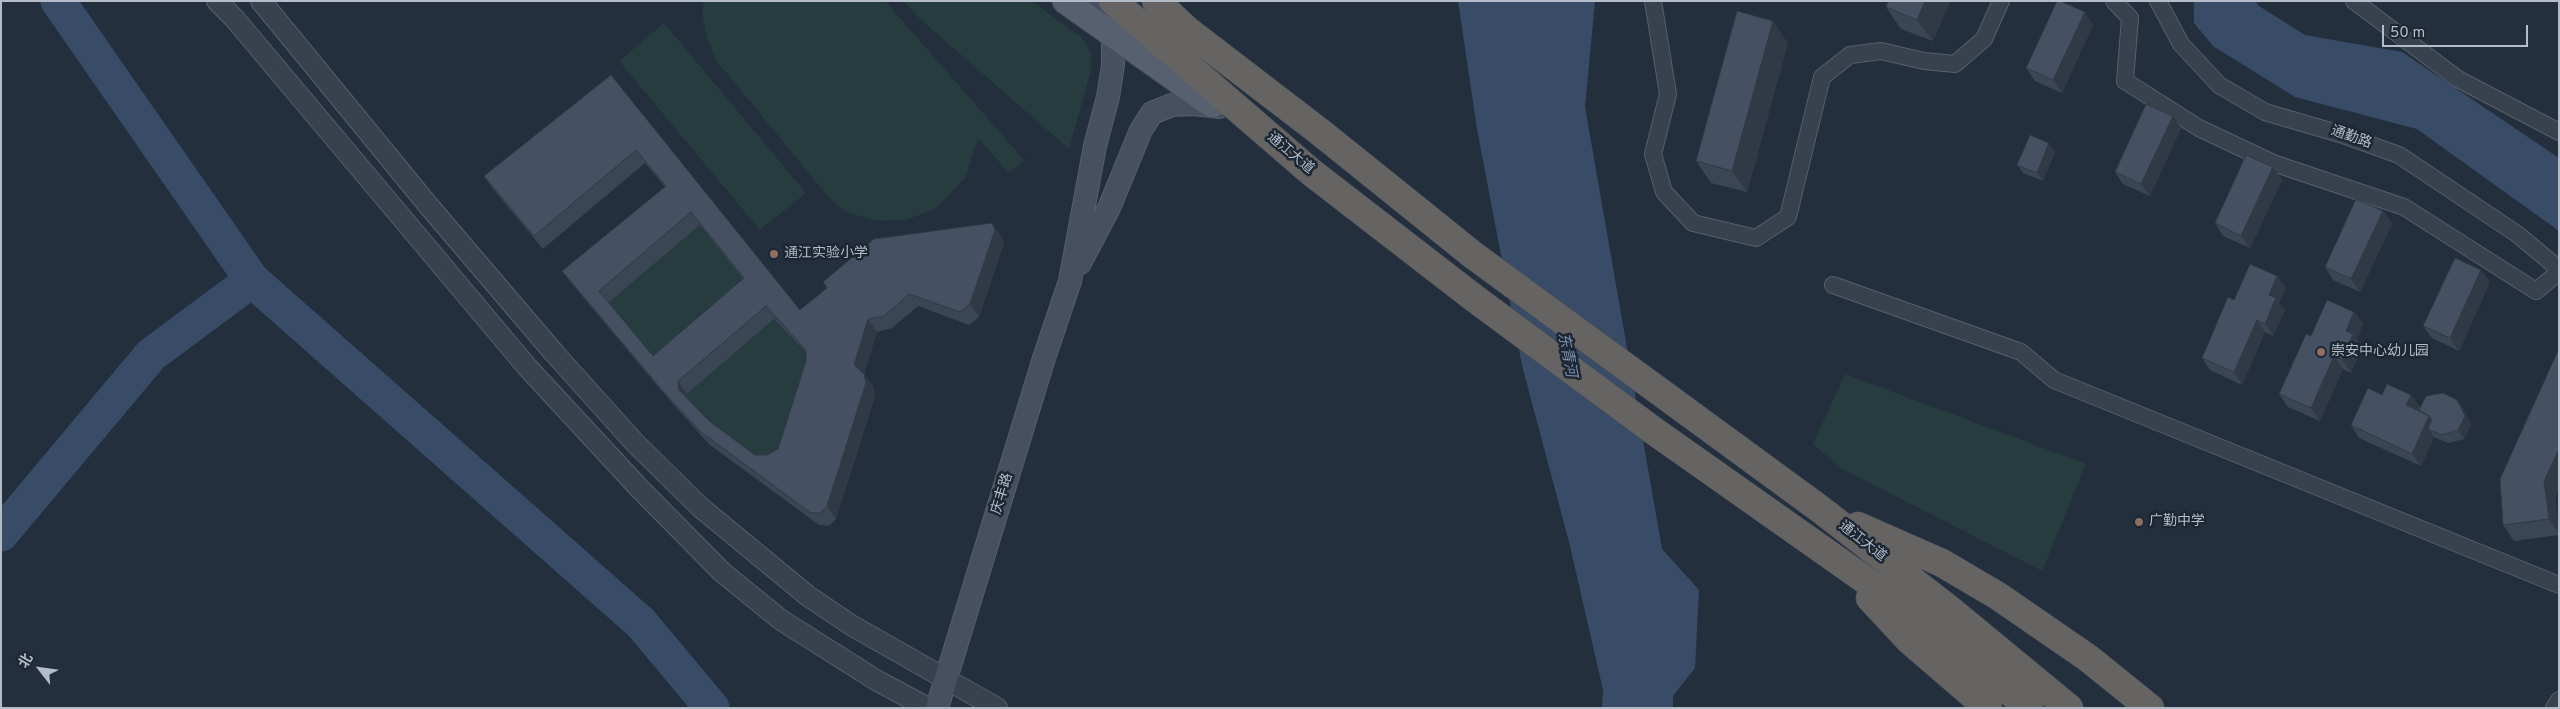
<!DOCTYPE html>
<meta charset="utf-8">
<style>
body{margin:0}
#map{position:relative;width:2560px;height:709px;overflow:hidden;background:#242f3e;font-family:Overpass,"Noto Sans SC",sans-serif}
canvas{display:block}
.frame{position:absolute;inset:0;border:2px solid #b4bcc9;pointer-events:none}
.north{position:absolute;left:15px;top:644px;width:50px;height:50px;-webkit-text-stroke:4px #1d2633;paint-order:stroke;rotate:300deg;font-size:14px;font-weight:700;line-height:20px;text-align:center;color:#b4bcc9}
.north::after{content:'';display:block;margin:auto;width:18px;height:22px;background:#b4bcc9;clip-path:polygon(50% 0,100% 100%,50% 72%,0 100%)}
.scale{position:absolute;left:2382px;top:25px;width:146px;height:22px;box-sizing:border-box;border:2px solid #b4bcc9;border-top:0;padding-left:6px;font-size:15px;line-height:18px;white-space:nowrap;color:#b4bcc9;-webkit-text-stroke:4px #1d2633;paint-order:stroke}
</style>
<div id="map">
<canvas width="2560" height="709"></canvas>
<div class="frame"></div>
<div class="north">北</div>
<div class="scale">50 m</div>
</div>
<script>
const c = document.querySelector('canvas').getContext('2d');
c.lineJoin = 'round';
function fillPath(path, color) { c.fillStyle = color; c.fill(path, 'evenodd'); }
const shape = rows => new Path2D(rows.map(r => 'M' + r).join(''));
function trace(path, color, width, dash) { c.strokeStyle = color; c.lineWidth = width; c.lineCap = dash ? 'butt' : 'round'; c.setLineDash(dash || []); c.stroke(path); }
function label(font, color, halo, rows, align = 'center') {
  c.font = font + ' Overpass,"Noto Sans SC",sans-serif'; c.lineWidth = 5; c.setLineDash([]); c.textBaseline = 'middle'; c.strokeStyle = halo; c.fillStyle = color; for (const [text, x, y, turn = 0] of rows) {
    c.save(); c.translate(x, y); c.rotate((+turn || 0) * Math.PI / 180); c.textAlign = isNaN(turn) ? turn : align; if (halo) c.strokeText(text, 0, 0); c.fillText(text, 0, 0); c.restore();
  }
}
fillPath(shape([
 [704,1,885,1,1025,161,1009,173,978,138,965,178,935,209,906,220,877,221,847,212,830,199,716,60,707,38,702,12],
 [903,1,1032,1,1082,38,1091,54,1091,70,1069,149,920,19],
 [664,23,806,193,760,230,619,61],
 [700,225,753,290,661,368,607,304],
 [774,319,814,363,776,468,718,434,688,402,687,394],
 [1845,374,2086,464,2042,571,1842,469,1813,444]
]), '#263c3f');
fillPath(shape([
 [1458,1,1595,1,1585,107,1662,549,1699,590,1695,668,1673,696,1673,708,1602,708,1603,690,1570,546,1522,365,1477,129],
 [2194,1,2255,1,2259,6,2305,35,2402,52,2559,158,2559,231,2417,129,2295,97,2213,46,2194,23]
]), '#394c67');
trace(shape([
 [58,1,252,280,641,623,712,708],
 [1,534,151,355,252,280]
]), '#394c67', 35);
const minor = shape([
 [1653,1,1668,94,1653,154,1664,192,1693,223,1756,238,1788,217,1822,77,1850,55,1881,51,1924,61,1955,64,1984,39,2001,1],
 [2114,1,2130,18,2125,81,2199,128,2273,163,2404,207,2536,291,2559,272],
 [2158,1,2181,44,2219,85,2265,112,2340,134,2399,155,2517,234,2559,269],
 [2354,1,2458,79,2559,132],
 [1833,285,2021,352,2054,380,2559,585],
 [2554,708,2559,700]
]);
const tertiary = shape([
 [217,1,234,18,528,368,640,489,722,572,781,620,876,680,928,708],
 [261,1,428,205,555,354,635,443,700,507,808,596,851,625,997,708]
]);
const secondary = shape([
 [1080,263,1109,208,1141,130,1152,113,1172,105,1194,104,1219,107],
 [937,708,1044,358,1070,281,1095,146,1108,97,1113,65,1113,36,1098,1]
]);
const primary = shape([
 [1065,1,1212,105]
]);
const trunk = shape([
 [1113,1,1311,172,1474,298,1654,431,1939,632,2029,708],
 [1156,1,1187,30,1320,132,1473,255,1820,509,1949,609,2069,708],
 [1858,526,1942,563,1998,596,2088,658,2150,708],
 [1870,598,1909,640,1988,708]
]);
trace(minor, '#565f6c', 18);
trace(tertiary, '#565f6c', 22);
trace(secondary, '#565f6c', 24);
trace(primary, '#414a57', 27);
trace(trunk, '#434c59', 29);
trace(minor, '#38414e', 16);
trace(tertiary, '#38414e', 20);
trace(secondary, '#465061', 22);
trace(primary, '#56606e', 25);
trace(trunk, '#656462', 28);
fillPath(shape([
 [1888,1,1950,1,1933,41,1901,29,1886,7],
 [2093,25,2062,93,2035,81,2026,68],
 [1788,43,1747,192,1711,183,1696,161],
 [611,75,800,310,992,223,1001,236,1004,243,979,317,969,325,918,306,892,328,877,332,864,374,873,386,875,396,836,519,829,526,819,525,710,445,671,402,571,283,562,271,665,187,645,163,543,249,493,189,484,176],
 [700,225,743,279,653,356,608,303],
 [774,319,806,353,806,361,778,449,767,455,755,455,709,421,688,399,687,394],
 [2181,128,2150,196,2123,184,2115,172],
 [2055,152,2043,181,2023,173,2017,165],
 [2273,167,2282,180,2250,248,2223,236,2215,223],
 [2383,211,2392,224,2360,292,2333,280,2325,267],
 [2277,276,2286,288,2279,303,2285,310,2273,336,2265,332,2242,385,2210,370,2202,358,2234,300],
 [2490,282,2459,351,2432,338,2423,326],
 [2354,312,2363,324,2357,339,2362,347,2351,373,2343,369,2320,421,2288,407,2279,394,2311,336],
 [2559,352,2559,489,2555,497,2559,525,2559,535,2514,541,2503,525],
 [2382,395,2411,395,2420,407,2457,400,2463,408,2471,425,2464,439,2448,443,2434,437,2421,466,2359,438,2351,425]
]), '#3b4654');
fillPath(shape([
 [1925,1,1950,1,1933,41,1917,20],
 [2085,12,2093,25,2062,93,2053,80],
 [1773,21,1788,43,1747,192,1732,171],
 [2173,116,2181,128,2150,196,2141,184],
 [2049,143,2055,152,2043,181,2037,173],
 [2273,167,2282,180,2250,248,2241,236],
 [2383,211,2392,224,2360,292,2351,279],
 [992,223,1001,236,1004,243,979,317,970,304],
 [2481,270,2490,282,2459,351,2450,338],
 [2277,276,2286,288,2279,303,2285,310,2273,336,2265,324,2269,295],
 [2354,312,2363,324,2357,339,2362,347,2351,373,2342,360,2346,331],
 [868,319,877,332,864,374,873,386,875,396,836,519,827,506,854,365],
 [2257,320,2265,332,2242,385,2234,372],
 [2334,356,2343,369,2320,421,2311,408],
 [678,381,687,394,688,402,679,390],
 [2411,395,2420,407,2415,417,2406,405],
 [2457,400,2463,408,2471,425,2464,439,2458,430],
 [2429,416,2438,428,2428,429,2434,437,2421,466,2412,454],
 [2559,449,2559,489,2555,497,2559,525,2559,533,2549,519,2544,481]
]), '#303945');
const building = shape([
 [1888,1,1925,1,1917,20,1886,7,1888,1],
 [2057,1,2060,1,2085,12,2053,80,2026,68,2057,1],
 [1737,11,1773,21,1732,171,1696,161,1737,11],
 [611,75,800,310,827,288,823,282,874,239,992,223,995,230,970,304,960,312,909,294,884,316,868,319,854,365,864,374,866,383,827,506,820,513,811,513,701,432,662,390,562,271,666,186,636,150,534,236,484,176,611,75],
 [691,212,744,278,653,356,599,291,691,212],
 [766,306,806,350,806,361,778,449,767,455,755,455,709,421,679,390,678,381,766,306],
 [2146,104,2173,116,2141,184,2115,172,2146,104],
 [2030,135,2049,143,2037,173,2017,165,2030,135],
 [2246,155,2273,167,2241,236,2215,223,2246,155],
 [2356,199,2383,211,2351,279,2325,267,2356,199],
 [2455,258,2481,270,2450,338,2423,326,2455,258],
 [2250,264,2277,276,2269,295,2276,298,2265,324,2257,320,2234,372,2202,358,2228,297,2234,300,2250,264],
 [2327,300,2354,312,2346,331,2353,334,2342,360,2334,356,2311,408,2279,394,2306,334,2311,336,2327,300],
 [2559,352,2559,449,2544,481,2549,519,2503,525,2500,479,2557,353,2559,352],
 [2387,384,2411,395,2406,405,2429,416,2412,454,2351,425,2368,388,2382,395,2387,384],
 [2443,393,2457,400,2465,416,2458,430,2442,435,2428,429,2432,420,2429,416,2419,410,2426,396,2443,393]
]);
fillPath(building, '#455162');
trace(building, '#303945', 1);
for (const [x, y, r, color] of [
 [774,254,5,"#8d6e63"],
 [2321,352,5,"#8d6e63"],
 [2139,522,5,"#8d6e63"]
]) { const dot = new Path2D(); dot.arc(x, y, r, 0, 2 * Math.PI); c.fillStyle = color; c.fill(dot); trace(dot, '#1d2633', 2); }
label('14px', '#b4bcc9', '#1d2633', [
 ["通勤路",2351,138,19],
 ["通江大道",1290,154,40],
 ["庆丰路",1003,494,-73],
 ["通江大道",1862,542,38]
]);
label('14px', '#b4bcc9', '#1d2633', [
 ["通江实验小学",784,254],
 ["崇安中心幼儿园",2331,352],
 ["广勤中学",2149,522]
], 'left');
label('italic 15px', '#7c92b1', '#1d2633', [
 ["东青河",1566,355,79]
]);
</script>
